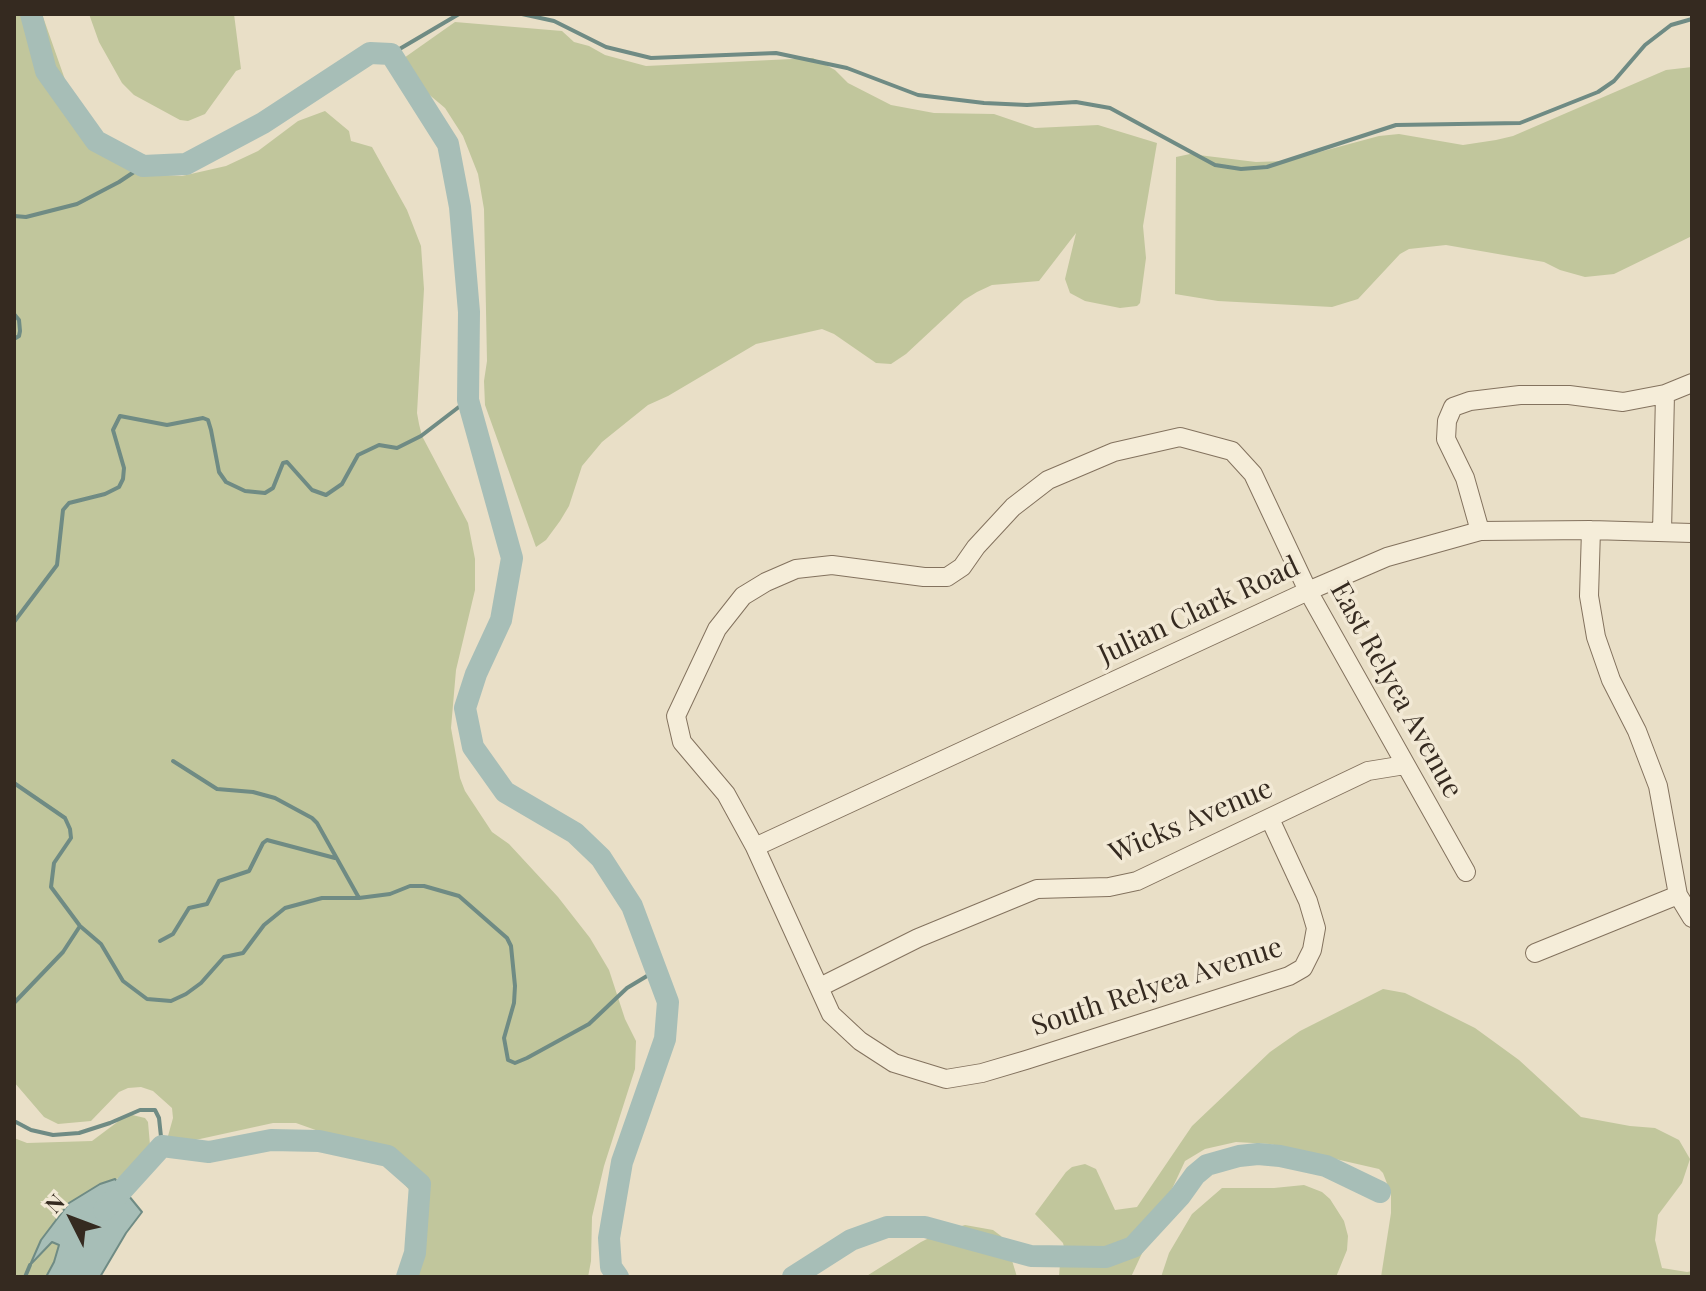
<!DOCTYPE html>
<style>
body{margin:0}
#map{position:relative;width:1706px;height:1291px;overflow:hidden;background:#e9dfc7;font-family:"Playfair Display",serif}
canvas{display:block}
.frame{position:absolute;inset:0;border:16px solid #352a20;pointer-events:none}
.north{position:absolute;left:32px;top:1179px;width:80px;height:80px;-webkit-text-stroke:6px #f2e9d5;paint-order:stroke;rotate:312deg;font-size:22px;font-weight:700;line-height:32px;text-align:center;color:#352a20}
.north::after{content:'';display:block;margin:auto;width:28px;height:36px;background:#352a20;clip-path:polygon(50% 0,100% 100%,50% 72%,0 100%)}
</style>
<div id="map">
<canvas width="1706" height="1291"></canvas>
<div class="frame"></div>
<div class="north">N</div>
</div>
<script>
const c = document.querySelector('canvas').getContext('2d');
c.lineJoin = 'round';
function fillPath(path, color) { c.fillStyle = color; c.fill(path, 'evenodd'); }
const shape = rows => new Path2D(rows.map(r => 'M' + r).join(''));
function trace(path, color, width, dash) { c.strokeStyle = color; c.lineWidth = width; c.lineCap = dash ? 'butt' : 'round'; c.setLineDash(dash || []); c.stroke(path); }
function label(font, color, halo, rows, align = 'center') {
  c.font = font + ' "Playfair Display",serif'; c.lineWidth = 7; c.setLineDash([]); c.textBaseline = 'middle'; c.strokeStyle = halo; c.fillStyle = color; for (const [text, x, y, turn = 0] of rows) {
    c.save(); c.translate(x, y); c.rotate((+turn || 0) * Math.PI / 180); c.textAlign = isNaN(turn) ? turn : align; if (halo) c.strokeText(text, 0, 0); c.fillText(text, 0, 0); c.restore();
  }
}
fillPath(shape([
 [14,14,42,14,69,91,80,111,113,153,125,164,143,174,182,176,226,166,258,151,298,121,325,111,349,131,351,141,372,147,407,210,421,246,424,289,417,413,419,424,422,436,468,523,475,559,475,590,456,670,451,728,460,778,465,791,492,832,509,844,558,897,590,938,609,970,625,1019,636,1041,635,1069,604,1166,592,1217,591,1261,588,1277,415,1277,423,1228,410,1191,388,1164,324,1133,296,1123,273,1123,177,1144,169,1140,168,1136,173,1118,172,1108,153,1091,141,1087,128,1088,119,1092,91,1121,58,1124,44,1117,14,1082],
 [89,14,234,14,241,69,236,71,205,114,188,121,180,120,134,95,122,83,99,42],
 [455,22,562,31,574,42,589,46,605,55,646,66,813,58,835,70,848,83,891,105,934,113,994,114,1035,128,1098,125,1157,143,1143,226,1146,258,1140,303,1137,306,1120,308,1085,301,1070,293,1065,279,1076,233,1039,281,992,285,977,292,964,300,906,354,891,364,876,363,834,334,822,329,756,344,668,396,648,405,602,442,582,466,569,506,560,521,546,540,536,547,485,405,484,381,487,361,484,209,478,174,463,136,445,108,394,65],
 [1692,67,1692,236,1614,274,1585,277,1560,270,1544,262,1446,245,1409,249,1400,254,1358,299,1332,307,1218,301,1175,294,1176,157,1190,154,1256,162,1286,161,1379,136,1399,134,1463,145,1496,140,1513,136,1666,70],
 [1383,989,1405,993,1475,1028,1519,1060,1581,1117,1630,1126,1655,1128,1679,1140,1690,1159,1682,1183,1658,1215,1655,1240,1662,1268,1687,1272,1692,1271,1692,1277,1381,1277,1391,1213,1391,1194,1383,1173,1379,1169,1270,1144,1236,1142,1205,1149,1185,1161,1131,1277,1059,1277,1060,1263,1065,1251,1063,1243,1035,1214,1066,1172,1072,1167,1085,1164,1096,1169,1115,1210,1137,1207,1192,1126,1270,1052,1300,1031],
 [128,1114,145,1118,148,1122,150,1145,144,1158,126,1176,100,1184,69,1203,41,1240,31,1262,52,1242,59,1244,54,1262,46,1277,14,1277,14,1138,27,1143,92,1141],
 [1304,1185,1322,1192,1330,1199,1344,1221,1348,1236,1347,1250,1336,1277,1161,1277,1169,1253,1192,1214,1222,1188,1274,1188],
 [965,1225,993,1230,1001,1236,1008,1247,1017,1277,865,1277,921,1242,941,1232]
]), '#c1c69c');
const water = shape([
 [115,1179,142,1212,126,1233,100,1277,46,1277,54,1262,59,1245,52,1242,30,1265,41,1240,69,1203,100,1184,115,1179]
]);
fillPath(water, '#a7beb7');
trace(water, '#6f8b84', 2);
trace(shape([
 [522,14,554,21,606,47,651,58,776,53,847,68,918,95,984,103,1027,105,1076,102,1110,108,1215,165,1241,169,1267,167,1396,125,1520,123,1598,92,1614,81,1645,45,1671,25,1692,19],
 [391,54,459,14],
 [14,216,26,217,77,204,119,182,143,166],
 [14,314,19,320,20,331,19,336,14,339],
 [14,622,57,565,63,510,69,503,105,494,119,487,123,479,124,468,113,430,120,416,167,425,203,418,208,420,211,430,219,472,226,482,245,491,265,493,273,488,283,463,287,462,312,490,326,495,342,484,358,455,379,445,397,448,421,436,468,400],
 [173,761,217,789,253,792,275,798,312,818,317,823,359,898],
 [14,783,65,818,70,829,71,838,54,863,51,887,80,926,101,944,123,981,147,999,171,1001,186,994,201,983,224,957,243,953,264,925,285,908,322,898,359,898,390,894,410,886,424,886,459,896,507,938,511,946,515,986,514,1003,504,1038,508,1060,515,1063,527,1058,589,1024,627,988,657,970],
 [160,941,173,934,189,908,207,904,219,881,249,871,263,843,267,840,335,858],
 [14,1003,63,952,80,926],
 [14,1121,31,1130,53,1135,79,1133,110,1123,140,1110,155,1110,159,1118,162,1146],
 [25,1277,30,1265]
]), '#6f8b84', 4);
trace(shape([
 [31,14,46,71,96,141,143,166,186,164,263,123,370,53,391,54,448,144,460,207,469,312,468,400,512,558,501,620,476,674,465,708,473,747,505,792,575,833,601,858,632,906,668,1002,665,1039,622,1162,609,1238,611,1267,618,1277],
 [104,1210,162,1146,209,1152,271,1140,319,1141,388,1156,420,1184,415,1253,407,1277],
 [793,1277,851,1240,887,1227,925,1227,1031,1256,1106,1257,1133,1247,1180,1196,1195,1175,1207,1165,1239,1156,1258,1154,1280,1156,1326,1166,1380,1192]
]), '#a7beb7', 22);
const minor = shape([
 [1591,530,1589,596,1596,637,1611,680,1637,731,1658,786,1678,895,1692,918],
 [1480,531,1465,478,1446,439,1447,421,1453,407,1470,401,1520,395,1569,395,1623,402,1665,394,1692,383],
 [1662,532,1665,394],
 [1270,819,1308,901,1316,928,1312,950,1303,968,1289,976,1026,1060,982,1073,946,1079,894,1063,860,1041,831,1014,755,847,726,794,682,742,676,716,717,629,743,596,766,582,796,569,832,565,924,577,947,577,962,567,976,547,1013,507,1048,480,1114,452,1180,437,1232,451,1253,474,1308,591,1466,872],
 [755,847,1308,591,1387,557,1480,531,1591,530,1692,533],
 [1535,953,1678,895],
 [820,987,918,938,1037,889,1109,887,1137,881,1368,771,1405,765]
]);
trace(minor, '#83725e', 20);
trace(minor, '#f5edd9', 18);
label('28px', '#352a20', '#f2e9d5', [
 ["Julian Clark Road",1199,611,-25],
 ["East Relyea Avenue",1396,690,61],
 ["Wicks Avenue",1191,821,-23],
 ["South Relyea Avenue",1157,987,-18]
]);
</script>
